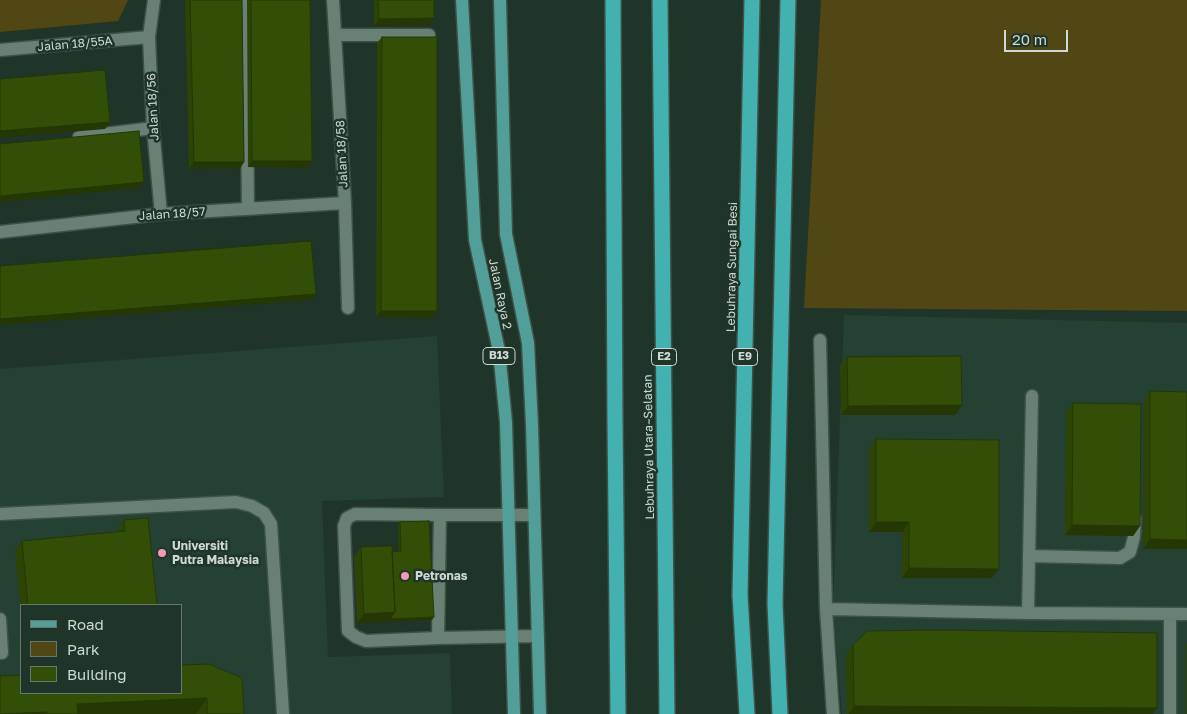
<!DOCTYPE html>
<meta charset="utf-8">
<style>
body{margin:0}
#map{position:relative;width:1187px;height:714px;overflow:hidden;background:#20352a;font-family:"Golos Text",sans-serif}
canvas{display:block}
.legend{position:absolute;left:20px;top:604px;width:162px;height:90px;box-sizing:border-box;background:#20352a;border:1px solid #65776e;margin:0;padding:6px 9px;list-style:none;font-size:15px;color:#cddad3}
.legend li{display:flex;align-items:center;gap:10px;height:25px}
.legend b{width:25px;border:1px solid #65776e}
.scale{position:absolute;left:1004px;top:30px;width:64px;height:22px;box-sizing:border-box;border:2px solid #cddad3;border-top:0;padding-left:6px;font-size:15px;line-height:18px;white-space:nowrap;color:#cddad3;-webkit-text-stroke:4px #20352a;paint-order:stroke}
</style>
<div id="map">
<canvas width="1187" height="714"></canvas>
<ul class="legend">
<li><b style="height:6px;background:#529e98"></b>Road</li>
<li><b style="height:14px;background:#514715"></b>Park</li>
<li><b style="height:14px;background:#334f07"></b>Building</li>
</ul>
<div class="scale">20 m</div>
</div>
<script>
const c = document.querySelector('canvas').getContext('2d');
c.lineJoin = 'round';
function fillPath(path, color) { c.fillStyle = color; c.fill(path, 'evenodd'); }
const shape = rows => new Path2D(rows.map(r => 'M' + r).join(''));
function trace(path, color, width, dash) { c.strokeStyle = color; c.lineWidth = width; c.lineCap = dash ? 'butt' : 'round'; c.setLineDash(dash || []); c.stroke(path); }
function label(font, color, halo, rows, align = 'center') {
  c.font = font + ' "Golos Text",sans-serif'; c.lineWidth = 5; c.setLineDash([]); c.textBaseline = 'middle'; c.strokeStyle = halo; c.fillStyle = color; for (const [text, x, y, turn = 0] of rows) {
    c.save(); c.translate(x, y); c.rotate((+turn || 0) * Math.PI / 180); c.textAlign = isNaN(turn) ? turn : align; if (halo) c.strokeText(text, 0, 0); c.fillText(text, 0, 0); c.restore();
  }
}
fillPath(shape([
 [844,315,1187,323,1187,714,842,714,833,603],
 [437,336,444,497,322,501,328,657,450,653,452,714,0,714,0,369],
 [21,605,181,605,181,693,21,693]
]), '#244133');
fillPath(shape([
 [0,0,128,0,118,21,0,32],
 [821,0,1187,0,1187,311,804,308]
]), '#514715');
const minor = shape([
 [154,0,149,37,153,128,161,214],
 [246,0,248,209],
 [333,0,345,203,348,308],
 [336,35,429,35],
 [0,50,149,37],
 [79,137,153,128],
 [0,232,161,214,345,203],
 [820,340,826,609,833,714],
 [0,514,236,502,252,506,264,513,271,524,283,714],
 [534,515,440,515,438,638,538,636],
 [1029,556,1120,558,1130,552,1134,537,1135,518],
 [826,609,1028,613,1187,614],
 [1028,613,1032,396],
 [0,619,2,653],
 [438,638,366,641,356,637,348,631,344,526,347,518,355,514,440,515],
 [1170,714,1170,614]
]);
const major = shape([
 [462,0,475,240,499,351,506,422,514,714],
 [500,0,506,234,528,343,532,425,540,714]
]);
const highway = shape([
 [613,0,615,421,618,714],
 [660,0,667,714],
 [747,714,740,595,752,0],
 [780,714,775,604,788,0]
]);
trace(minor, '#3e5149', 15);
trace(major, '#3e5149', 15);
trace(highway, '#3e5149', 18);
trace(minor, '#698174', 12);
trace(major, '#529e98', 12);
trace(highway, '#42b1b0', 15);
fillPath(shape([
 [185,0,242,0,244,162,240,168,189,169],
 [247,0,310,0,312,161,307,168,248,167],
 [374,0,434,0,429,25,374,26],
 [382,37,432,318,376,317,377,43],
 [847,357,955,415,841,415,840,366],
 [1150,391,1187,549,1143,549,1144,401],
 [1073,403,1140,526,1133,536,1065,535,1066,413],
 [876,439,992,578,902,578,902,532,869,532,869,449],
 [124,520,157,605,21,605,21,612,15,551,22,541,118,532,117,530],
 [400,522,432,620,357,623,354,557,361,547,392,552,399,551,398,525],
 [1187,641,1187,714,1186,714,1186,642],
 [853,645,1153,714,847,714,846,655],
 [181,665,244,714,0,714]
]), '#2c4406');
fillPath(shape([
 [434,18,429,25,374,26,379,19],
 [110,122,105,129,0,138,0,131],
 [252,161,312,161,307,168,248,167],
 [194,162,244,162,240,168,189,169],
 [144,182,139,188,0,202,0,196],
 [316,294,311,300,0,325,0,319],
 [381,311,437,311,432,318,376,317],
 [962,405,955,415,841,415,848,406],
 [876,522,909,522,902,532,869,532],
 [1072,525,1140,526,1133,536,1065,535],
 [1150,539,1187,540,1187,549,1143,549],
 [909,568,999,569,992,578,902,578],
 [395,612,388,622,357,623,364,614],
 [434,617,432,620,388,622,390,619],
 [207,698,196,714,71,714,77,704],
 [854,706,1157,708,1153,714,849,714],
 [47,712,45,714,0,714]
]), '#243705');
const building = shape([
 [190,0,242,0,244,162,194,162,190,0],
 [251,0,310,0,312,161,252,161,251,0],
 [378,0,434,0,434,18,379,19,378,0],
 [382,37,437,37,437,311,381,311,382,37],
 [105,70,110,122,0,131,0,79,105,70],
 [139,131,144,182,0,196,0,144,139,131],
 [311,241,316,294,0,319,0,266,311,241],
 [961,356,962,405,848,406,847,357,961,356],
 [1150,391,1187,392,1187,540,1150,539,1150,391],
 [1073,403,1141,404,1140,526,1072,525,1073,403],
 [876,439,999,440,999,569,909,568,909,522,876,522,876,439],
 [148,518,157,605,28,605,22,541,125,531,124,520,148,518],
 [429,521,434,617,390,619,395,612,392,552,401,551,400,522,429,521],
 [392,546,395,612,364,614,361,547,392,546],
 [937,630,1157,633,1157,708,854,706,853,645,867,631,937,630],
 [209,664,242,678,244,714,207,714,207,698,77,704,78,714,47,714,47,712,0,714,0,676,21,675,21,693,181,693,181,665,209,664]
]);
fillPath(building, '#334f07');
trace(building, '#243705', 1);
for (const [x, y, r, color] of [
 [162,553,5,"#f19ab3"],
 [405,576,5,"#f19ab3"]
]) { const dot = new Path2D(); dot.arc(x, y, r, 0, 2 * Math.PI); c.fillStyle = color; c.fill(dot); trace(dot, '#20352a', 2); }
for (const [x, y, w] of [
 [499,356,32],
 [664,357,25],
 [745,357,25]
]) { const box = new Path2D(); box.roundRect(x - w / 2, y - 8.5, w, 17, 4); c.fillStyle = '#20352a'; c.fill(box); trace(box, '#cddad3', 1); }
label('bold 11px', '#cddad3', null, [
 ["B13",499,356],
 ["E2",664,357],
 ["E9",745,357]
]);
label('12px', '#cddad3', '#20352a', [
 ["Jalan 18/55A",75,44,-5],
 ["Jalan 18/56",153,107,-93],
 ["Jalan 18/58",342,154,-93],
 ["Jalan 18/57",172,214,-4],
 ["Lebuhraya Sungai Besi",732,267,-89],
 ["Jalan Raya 2",500,294,78],
 ["Lebuhraya Utara–Selatan",649,447,-91]
]);
label('bold 12px', '#cddad3', '#20352a', [
 ["Universiti",172,546],
 ["Putra Malaysia",172,560],
 ["Petronas",415,576]
], 'left');
</script>
